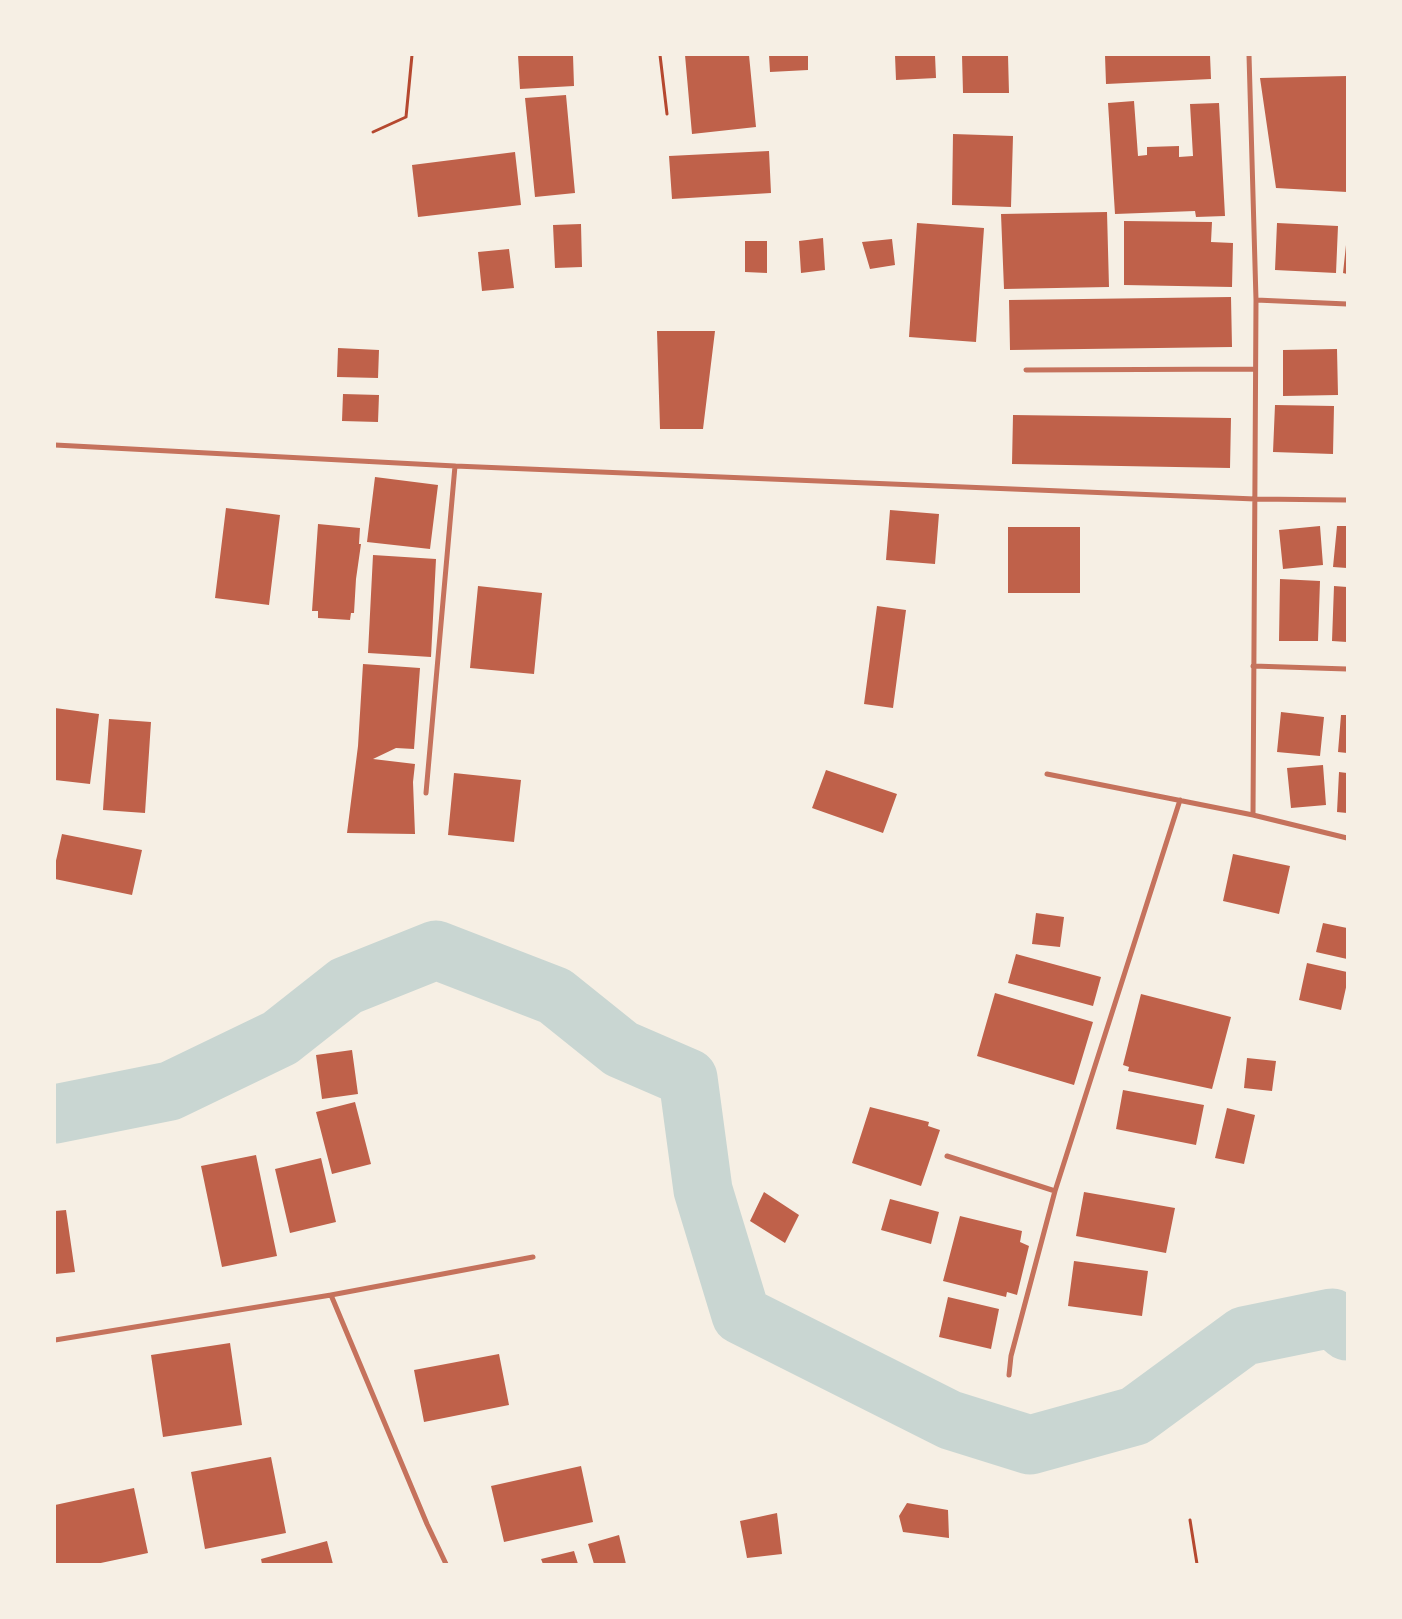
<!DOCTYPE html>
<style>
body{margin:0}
#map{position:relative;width:1402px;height:1619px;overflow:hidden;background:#f6efe4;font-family:"PT Serif",serif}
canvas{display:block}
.frame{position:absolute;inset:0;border:56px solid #f6efe4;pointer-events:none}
</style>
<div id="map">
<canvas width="1402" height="1619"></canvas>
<div class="frame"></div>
</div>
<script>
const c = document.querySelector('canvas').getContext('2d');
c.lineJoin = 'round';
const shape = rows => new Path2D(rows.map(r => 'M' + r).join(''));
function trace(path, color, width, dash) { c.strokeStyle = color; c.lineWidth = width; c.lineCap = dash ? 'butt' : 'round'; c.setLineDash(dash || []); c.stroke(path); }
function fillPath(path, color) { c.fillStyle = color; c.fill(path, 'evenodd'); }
trace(shape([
 [55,1114,170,1091,280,1038,346,986,436,950,555,996,621,1049,688,1078,703,1190,741,1315,950,1420,1030,1445,1135,1416,1244,1336,1332,1318,1347,1331]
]), '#c9d6d2', 59);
fillPath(shape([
 [518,55,573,55,574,86,520,89],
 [685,55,749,55,756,127,692,134],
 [769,55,808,55,808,70,770,72],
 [895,55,935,55,936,78,896,80],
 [962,55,1008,55,1009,93,963,93],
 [1105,55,1210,55,1211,79,1106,84],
 [1347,76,1347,192,1276,188,1260,78],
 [566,95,575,193,535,197,525,98],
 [1134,101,1138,156,1147,155,1147,147,1179,146,1179,157,1193,156,1190,104,1219,103,1225,216,1196,217,1195,211,1115,214,1108,103],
 [953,134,1013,136,1011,207,952,205],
 [769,151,771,193,672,199,669,156],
 [515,152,521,205,418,217,412,165],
 [1107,212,1109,287,1004,289,1001,214],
 [1124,221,1212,222,1211,242,1233,243,1232,287,1124,285],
 [917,223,984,228,976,342,909,337],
 [1277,223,1338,226,1336,273,1275,270],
 [581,224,582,267,555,268,553,225],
 [823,238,825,270,801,273,799,241],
 [892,239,895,265,870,269,862,242],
 [745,241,767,241,767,273,745,272],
 [1346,245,1347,245,1347,274,1343,273],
 [509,249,514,288,482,291,478,252],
 [1231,297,1232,347,1010,350,1009,300],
 [657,331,715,331,703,429,660,429],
 [338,348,379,350,378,378,337,377],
 [1337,349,1338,395,1283,396,1283,350],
 [343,394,379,395,378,422,342,421],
 [1275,405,1334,406,1333,454,1273,452],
 [1013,415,1231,418,1230,468,1012,464],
 [375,477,438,485,430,549,367,542],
 [226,508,280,515,269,605,215,598],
 [890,510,939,514,935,564,886,560],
 [318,524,360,528,359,544,361,544,356,579,354,613,351,613,350,620,318,618,318,611,312,611],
 [1320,526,1323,565,1283,569,1279,530],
 [1337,526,1347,526,1347,568,1333,567],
 [1008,527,1080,527,1080,593,1008,593],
 [373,555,436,559,431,657,368,653],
 [1280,579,1320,581,1318,641,1279,641],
 [478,586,542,593,534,674,470,668],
 [1334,586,1347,587,1347,642,1332,641],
 [877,606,906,610,893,708,864,704],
 [363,664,420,668,414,749,396,748,373,759,415,764,413,782,415,834,347,833,358,746],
 [55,708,99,714,90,784,55,780],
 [1281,712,1324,717,1320,756,1277,752],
 [1341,715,1347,715,1347,753,1338,752],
 [109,719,151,722,145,813,103,810],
 [1323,765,1326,805,1291,808,1287,768],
 [826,770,897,794,883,833,812,808],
 [1339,772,1347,773,1347,813,1337,812],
 [454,773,521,780,514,842,448,835],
 [62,834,142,850,132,895,55,879,55,865],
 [1233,854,1290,866,1279,914,1223,901],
 [1036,913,1064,917,1060,947,1032,944],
 [1323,923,1347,928,1347,959,1316,952],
 [1016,954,1101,977,1093,1006,1008,983],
 [1307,963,1347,972,1347,983,1341,1010,1299,1000],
 [995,993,1093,1022,1074,1085,977,1056],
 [1141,994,1231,1017,1212,1089,1128,1071,1129,1067,1123,1065],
 [352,1050,358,1094,322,1099,316,1055],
 [1247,1058,1276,1061,1272,1091,1244,1088],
 [1123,1090,1204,1105,1196,1145,1116,1129],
 [355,1102,371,1164,332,1174,316,1112],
 [870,1107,929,1122,928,1126,940,1130,921,1186,852,1163],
 [1227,1108,1255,1115,1244,1164,1215,1158],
 [256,1155,277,1256,222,1267,201,1166],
 [321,1158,336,1222,290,1233,275,1169],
 [764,1192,799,1215,785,1243,750,1221],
 [1084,1192,1175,1208,1166,1253,1076,1236],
 [890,1199,939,1212,931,1244,881,1230],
 [66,1210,75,1272,55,1274,55,1211],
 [960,1216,1022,1231,1020,1242,1029,1246,1017,1295,1007,1292,1006,1297,943,1281],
 [1074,1261,1148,1271,1142,1316,1068,1306],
 [948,1297,999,1309,991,1349,939,1337],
 [230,1343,242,1425,163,1437,151,1355],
 [499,1354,509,1405,424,1422,414,1370],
 [271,1457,286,1533,205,1549,191,1472],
 [581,1466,593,1522,504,1542,491,1486],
 [134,1488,148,1553,96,1564,55,1564,55,1505],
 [907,1503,948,1510,949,1538,903,1532,899,1516],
 [777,1513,782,1554,747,1558,740,1521],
 [619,1535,626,1564,594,1564,588,1544],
 [327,1541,333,1564,262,1564,261,1559],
 [574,1551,578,1564,543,1564,541,1559]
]), '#bf614a');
trace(shape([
 [660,55,667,114],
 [373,132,406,117,412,55],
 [1190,1520,1197,1564]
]), '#b5482f', 3);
trace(shape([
 [1256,300,1347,304],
 [1026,370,1255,369],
 [55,445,455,466,1255,499,1347,500],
 [1253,666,1347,669],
 [1047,774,1253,815,1256,300,1249,55],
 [426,793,455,466],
 [1253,815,1347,838],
 [947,1156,1055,1191],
 [331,1295,533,1257],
 [55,1340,331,1295,427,1524,446,1564],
 [1009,1375,1011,1356,1055,1191,1180,800]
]), '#c5725c', 5);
</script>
